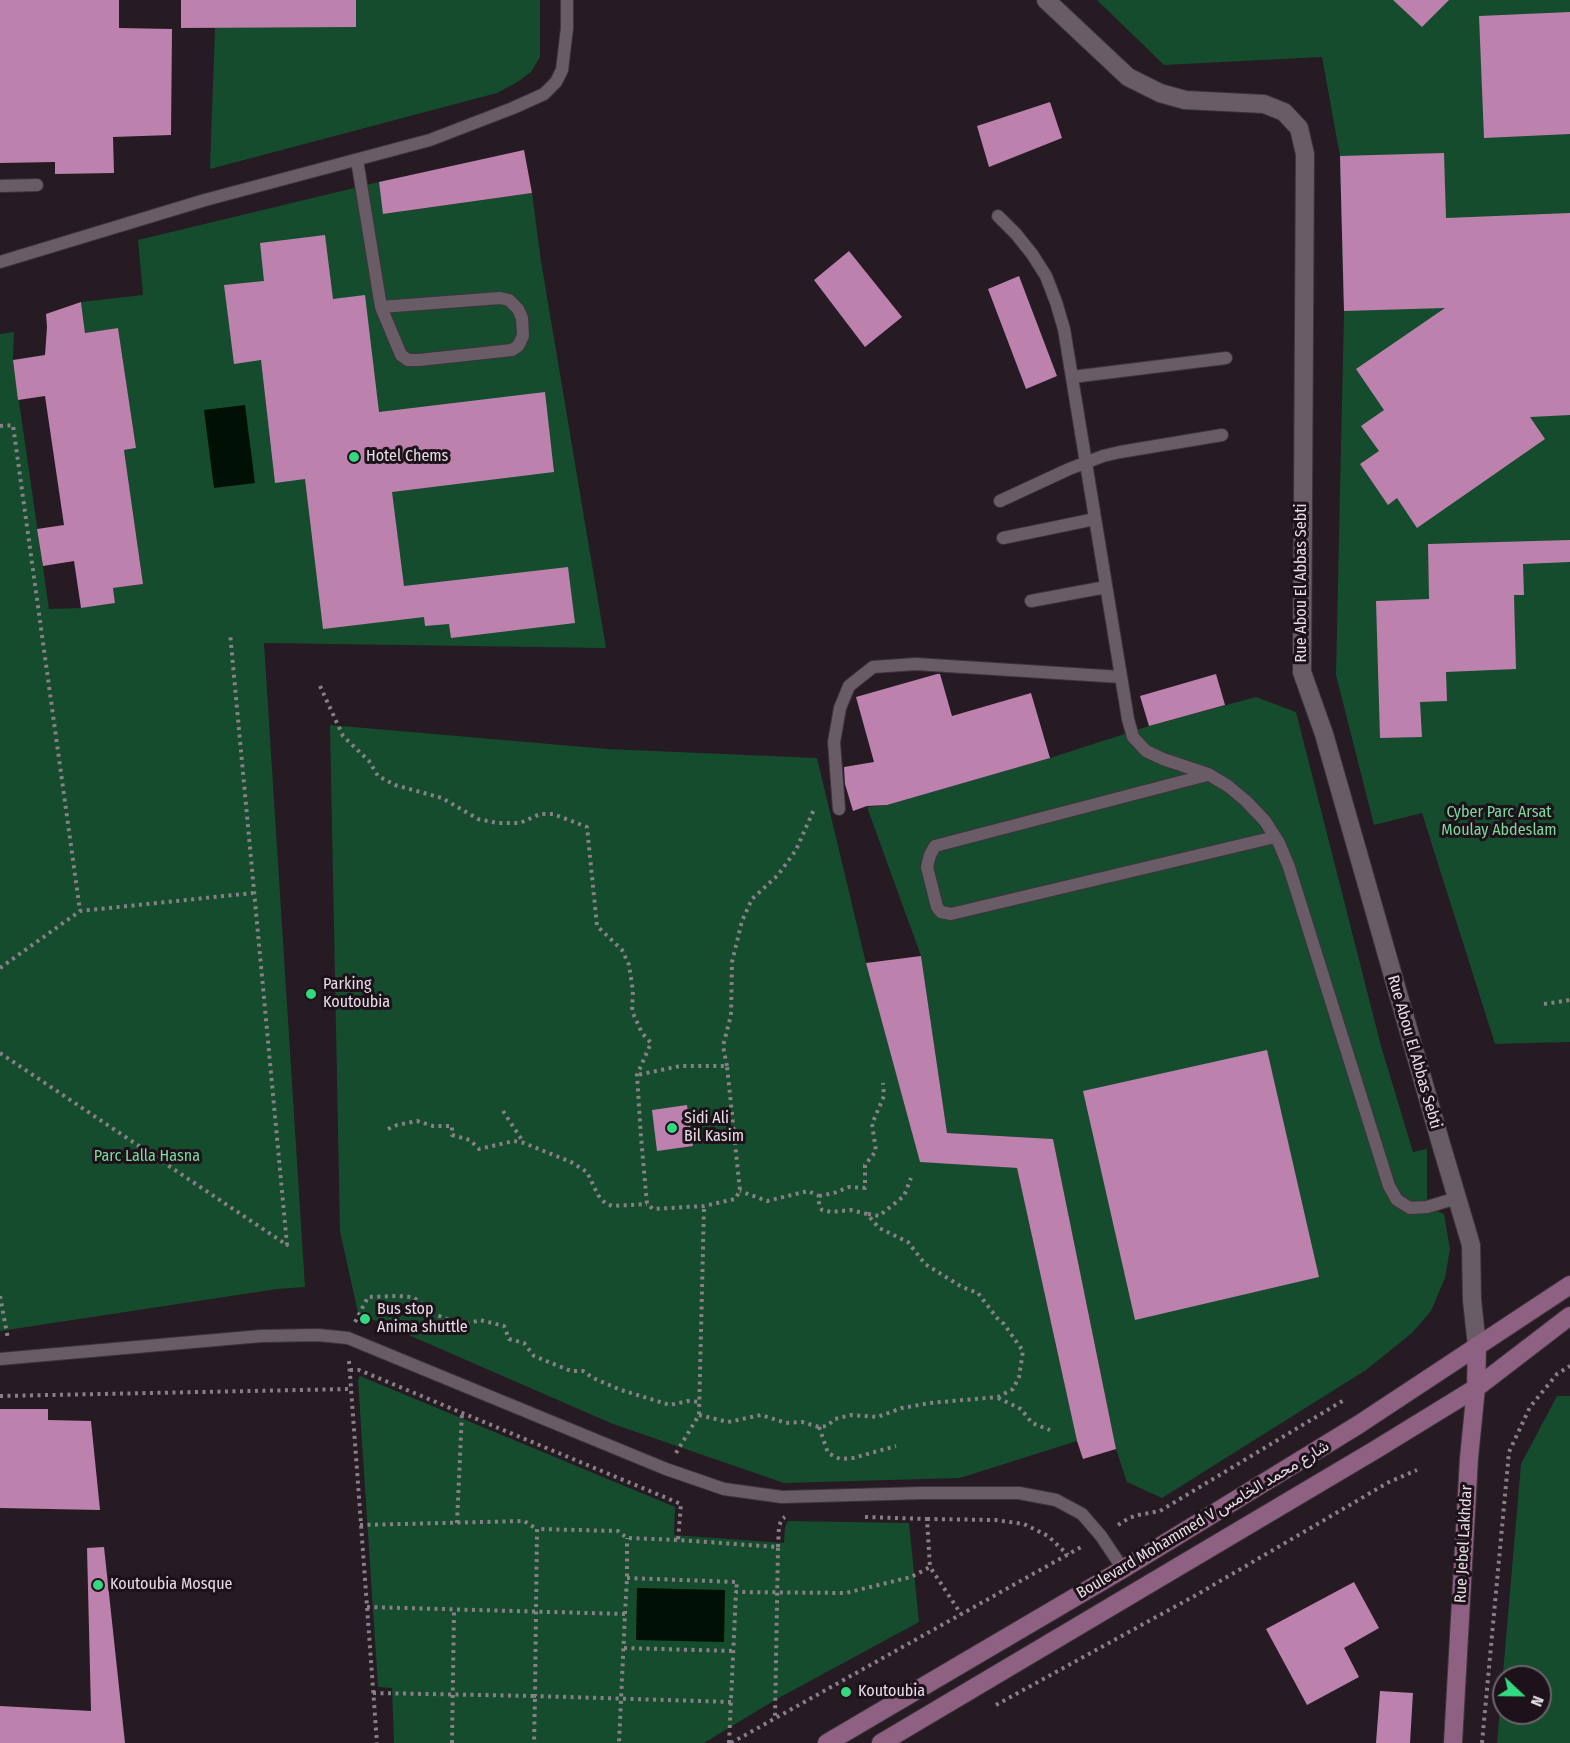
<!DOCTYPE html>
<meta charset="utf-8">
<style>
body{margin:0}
#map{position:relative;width:1570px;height:1743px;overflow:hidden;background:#261a23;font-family:"Fira Sans Condensed",sans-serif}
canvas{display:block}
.north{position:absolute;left:1492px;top:1665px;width:60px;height:60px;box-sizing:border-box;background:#1d111a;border:2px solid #6d636b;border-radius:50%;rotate:112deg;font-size:16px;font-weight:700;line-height:24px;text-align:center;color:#e6dee4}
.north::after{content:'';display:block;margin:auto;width:21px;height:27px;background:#33d881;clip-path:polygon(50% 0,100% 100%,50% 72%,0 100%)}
</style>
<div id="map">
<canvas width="1570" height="1743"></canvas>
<div class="north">N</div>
</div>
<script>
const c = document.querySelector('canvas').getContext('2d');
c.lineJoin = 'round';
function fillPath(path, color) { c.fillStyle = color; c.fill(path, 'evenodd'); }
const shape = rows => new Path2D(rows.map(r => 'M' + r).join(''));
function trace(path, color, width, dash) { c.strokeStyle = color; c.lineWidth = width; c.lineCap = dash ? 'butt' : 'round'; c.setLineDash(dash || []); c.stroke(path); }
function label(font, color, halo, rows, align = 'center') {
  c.font = font + ' "Fira Sans Condensed",Vazirmatn,sans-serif'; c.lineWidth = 6; c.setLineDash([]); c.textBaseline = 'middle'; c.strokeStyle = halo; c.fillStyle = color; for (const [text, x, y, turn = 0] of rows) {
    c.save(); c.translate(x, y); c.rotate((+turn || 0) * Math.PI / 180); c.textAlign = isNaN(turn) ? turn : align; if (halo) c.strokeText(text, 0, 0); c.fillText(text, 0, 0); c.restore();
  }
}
fillPath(shape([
 [356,0,540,0,540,57,531,72,516,83,497,93,210,169,215,27,356,27],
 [1097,0,1570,0,1570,1042,1495,1044,1422,813,1374,825,1336,675,1344,311,1340,156,1322,57,1164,65],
 [379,182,384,214,532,193,541,261,606,648,264,643,305,1287,277,1289,0,1331,0,334,14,332,13,360,49,609,81,608,115,603,113,588,143,584,124,450,136,448,118,328,85,333,81,302,143,295,138,240],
 [1256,697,1296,712,1381,1046,1413,1152,1427,1149,1427,1207,1444,1214,1450,1249,1445,1278,1431,1311,1412,1333,1366,1370,1162,1498,1127,1482,1116,1449,1053,1139,947,1133,921,956,867,807,887,805,1050,758,1149,726],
 [330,725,607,749,817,758,866,963,920,1161,1017,1168,1077,1441,960,1478,784,1483,613,1424,358,1313,340,1231],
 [360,1376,675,1507,674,1535,784,1543,785,1527,788,1521,909,1523,919,1622,775,1700,704,1743,394,1743,392,1688,378,1687,358,1380],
 [1557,1396,1570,1396,1570,1743,1497,1743,1521,1464],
 [1504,1677,1540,1677,1540,1713,1504,1713]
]), '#144c2d');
fillPath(shape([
 [245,405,255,483,214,488,204,410],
 [637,1588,725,1590,724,1642,636,1640]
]), '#001005');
fillPath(shape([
 [0,0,119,0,119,28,172,29,171,135,113,137,114,173,55,174,55,162,0,163],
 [181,0,356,0,356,27,181,28],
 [1393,0,1449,0,1422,27],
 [1570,12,1570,134,1484,138,1479,16],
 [1050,102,1062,138,989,167,977,126],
 [524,150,532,193,383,214,379,182],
 [1444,153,1446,218,1570,213,1570,415,1530,417,1545,439,1417,528,1397,498,1388,505,1360,464,1379,451,1361,426,1384,410,1356,369,1445,308,1344,311,1340,156],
 [325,235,333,299,365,295,379,412,545,392,554,472,392,492,404,586,568,567,575,623,451,638,449,624,425,626,424,617,323,629,305,479,275,483,261,360,234,364,224,285,264,281,260,243],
 [849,251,902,317,865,347,814,280],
 [1019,276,1057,376,1026,389,988,289],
 [81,302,85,333,118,328,136,448,124,450,143,584,113,588,115,603,81,608,74,561,43,566,37,529,64,525,45,396,18,400,13,360,45,355,47,327,46,314],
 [1570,540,1570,562,1523,564,1524,595,1514,595,1516,669,1446,672,1447,701,1420,702,1422,737,1380,738,1376,601,1429,599,1428,544],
 [937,674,940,674,952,716,1031,693,1050,758,887,805,867,806,853,811,845,784,844,767,874,762,856,697],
 [1216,674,1225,705,1149,726,1140,696],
 [921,956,947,1133,1053,1139,1116,1449,1083,1459,1077,1441,1017,1168,920,1162,866,963],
 [1267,1050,1319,1277,1135,1320,1083,1091],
 [687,1105,693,1146,657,1151,652,1110],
 [0,1409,48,1409,48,1420,91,1421,100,1510,0,1508],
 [104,1547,125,1743,0,1743,0,1706,91,1711,87,1548],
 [1354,1582,1379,1628,1344,1648,1359,1677,1307,1705,1266,1629],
 [1380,1691,1413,1693,1410,1743,1376,1743]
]), '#bc81ad');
const lane = shape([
 [357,160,381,307,401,355,408,360,419,360,512,350,518,346,523,336,522,318,518,309,509,300,500,298,381,307],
 [0,186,37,185],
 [998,216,1016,234,1032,254,1046,276,1056,302,1064,329,1128,719,1133,737,1146,751,1163,759,1208,774,1228,786,1246,801,1265,821,1279,843,1289,867,1389,1186,1397,1200,1410,1208,1427,1207,1457,1198],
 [0,262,205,200,430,140,513,108,544,94,556,82,562,70,567,28,567,0],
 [1072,377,1226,358],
 [1000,501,1069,469,1103,456,1120,452,1222,435],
 [1003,538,1095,519],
 [1031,601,1106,587],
 [1207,775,935,846,930,855,927,867,937,907,941,912,951,914,1275,837],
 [839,809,834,742,840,708,849,686,873,667,916,664,1121,677],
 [0,1359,261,1336,318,1335,348,1338,666,1469,724,1489,782,1497,922,1493,1019,1493,1056,1500,1082,1514,1101,1536,1123,1569]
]);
const street = shape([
 [1046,0,1128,77,1160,93,1185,100,1264,104,1284,112,1299,128,1305,154,1302,672,1324,734,1441,1144,1471,1245,1472,1300,1477,1346]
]);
const secondary = shape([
 [827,1743,1123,1569,1358,1425,1570,1285],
 [881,1743,1375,1450,1476,1388,1570,1316],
 [1453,1743,1469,1458,1476,1388,1477,1346]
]);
trace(lane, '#3e353c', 14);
trace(street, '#3e353c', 20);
trace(secondary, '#3e353c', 20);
trace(shape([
 [0,426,13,425,80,911],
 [320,686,343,736,369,761,378,776,395,785,442,798,478,819,497,823,520,823,540,814,553,814,587,827,597,926,622,950,629,965,633,991,632,1011,642,1033,651,1043,637,1075,641,1137,647,1204,653,1209,704,1206,735,1199,740,1191,727,1066,680,1066,637,1075],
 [0,968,80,911,253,893],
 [1544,1004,1570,1000],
 [0,1053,287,1245,230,633],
 [727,1066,723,1046,731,1015,732,962,742,921,752,899,778,875,796,850,815,807],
 [503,1111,524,1143],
 [388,1129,397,1125,417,1121,433,1126,452,1126,452,1135,470,1140,479,1149,514,1141,524,1143,571,1162,587,1172,598,1195,605,1203,612,1206,647,1204],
 [819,1196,834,1193,849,1187,865,1188,865,1165,876,1151,872,1124,884,1096,883,1083],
 [868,1214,879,1216,904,1196,911,1178],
 [0,1296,8,1339],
 [355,1322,368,1297,397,1296,413,1297,434,1314,463,1325,480,1320,504,1326,509,1339,524,1343,534,1356,571,1371,583,1371,593,1378,621,1390,670,1405,688,1401,699,1402],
 [349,1361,377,1743],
 [350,1370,359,1370,681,1504,678,1540],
 [0,1396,351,1389],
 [998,1398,1021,1409,1032,1423,1050,1430],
 [699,1415,728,1422,761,1415,786,1423,802,1422,819,1427,827,1426,835,1419,851,1415,877,1417,902,1408,930,1403,998,1397,1013,1389,1019,1377,1023,1351,1004,1324,997,1318,978,1293,962,1287,925,1264,908,1242,879,1228,867,1214,851,1210,831,1212,822,1210,819,1205,819,1196,808,1191,767,1201,740,1191],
 [819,1427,828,1453,840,1459,853,1458,896,1446],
 [676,1453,699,1415,704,1206],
 [865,1517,927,1519,930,1567],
 [927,1519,995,1520,1024,1524,1048,1536,1068,1555],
 [457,1523,462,1412],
 [360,1525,524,1521,537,1529],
 [1118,1525,1129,1518,1138,1515,1160,1511,1344,1400],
 [778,1547,779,1526,782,1519,785,1517],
 [627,1578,737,1582,736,1592],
 [367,1607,625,1614,619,1743],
 [625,1614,627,1578,627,1538],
 [624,1648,734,1651],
 [373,1693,535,1696,534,1743],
 [731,1702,535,1696,537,1529,618,1531,627,1538,678,1540,778,1547,775,1718],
 [996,1705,1198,1594,1389,1482,1417,1470],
 [452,1743,454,1610],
 [729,1743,736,1592,846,1593,911,1577,930,1567,961,1614],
 [731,1743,1083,1546],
 [1482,1743,1509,1452,1530,1407,1557,1374,1570,1366]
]), '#897f86', 4, [3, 4.5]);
trace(lane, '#6a5c66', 12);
trace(street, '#6a5c66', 18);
trace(secondary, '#8e6183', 18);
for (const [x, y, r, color] of [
 [354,457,6,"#33d881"],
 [311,994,6,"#33d881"],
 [672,1128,6,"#33d881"],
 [365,1319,6,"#33d881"],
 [98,1585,6,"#33d881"],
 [846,1692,6,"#33d881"]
]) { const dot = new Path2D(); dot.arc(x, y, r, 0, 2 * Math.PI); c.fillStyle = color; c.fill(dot); trace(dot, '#1d111a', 2); }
label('16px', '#e6dee4', '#1d111a', [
 ["Hotel Chems",366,457],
 ["Parking",323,985],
 ["Koutoubia",323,1003],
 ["Sidi Ali",684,1119],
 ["Bil Kasim",684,1137],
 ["Bus stop",377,1310],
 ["Anima shuttle",377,1328],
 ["Koutoubia Mosque",110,1585],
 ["Koutoubia",858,1692]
], 'left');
label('16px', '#e6dee4', '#1d111a', [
 ["Rue Abou El Abbas Sebti",1302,583,-90],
 ["Rue Abou El Abbas Sebti",1414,1052,74],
 ["Boulevard Mohammed V شارع محمد الخامس",1203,1520,-31],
 ["Rue Jebel Lakhdar",1464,1544,-87]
]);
label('16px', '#7cd99d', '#1d111a', [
 ["Cyber Parc Arsat",1499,813],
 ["Moulay Abdeslam",1499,831],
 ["Parc Lalla Hasna",147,1157]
]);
</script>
